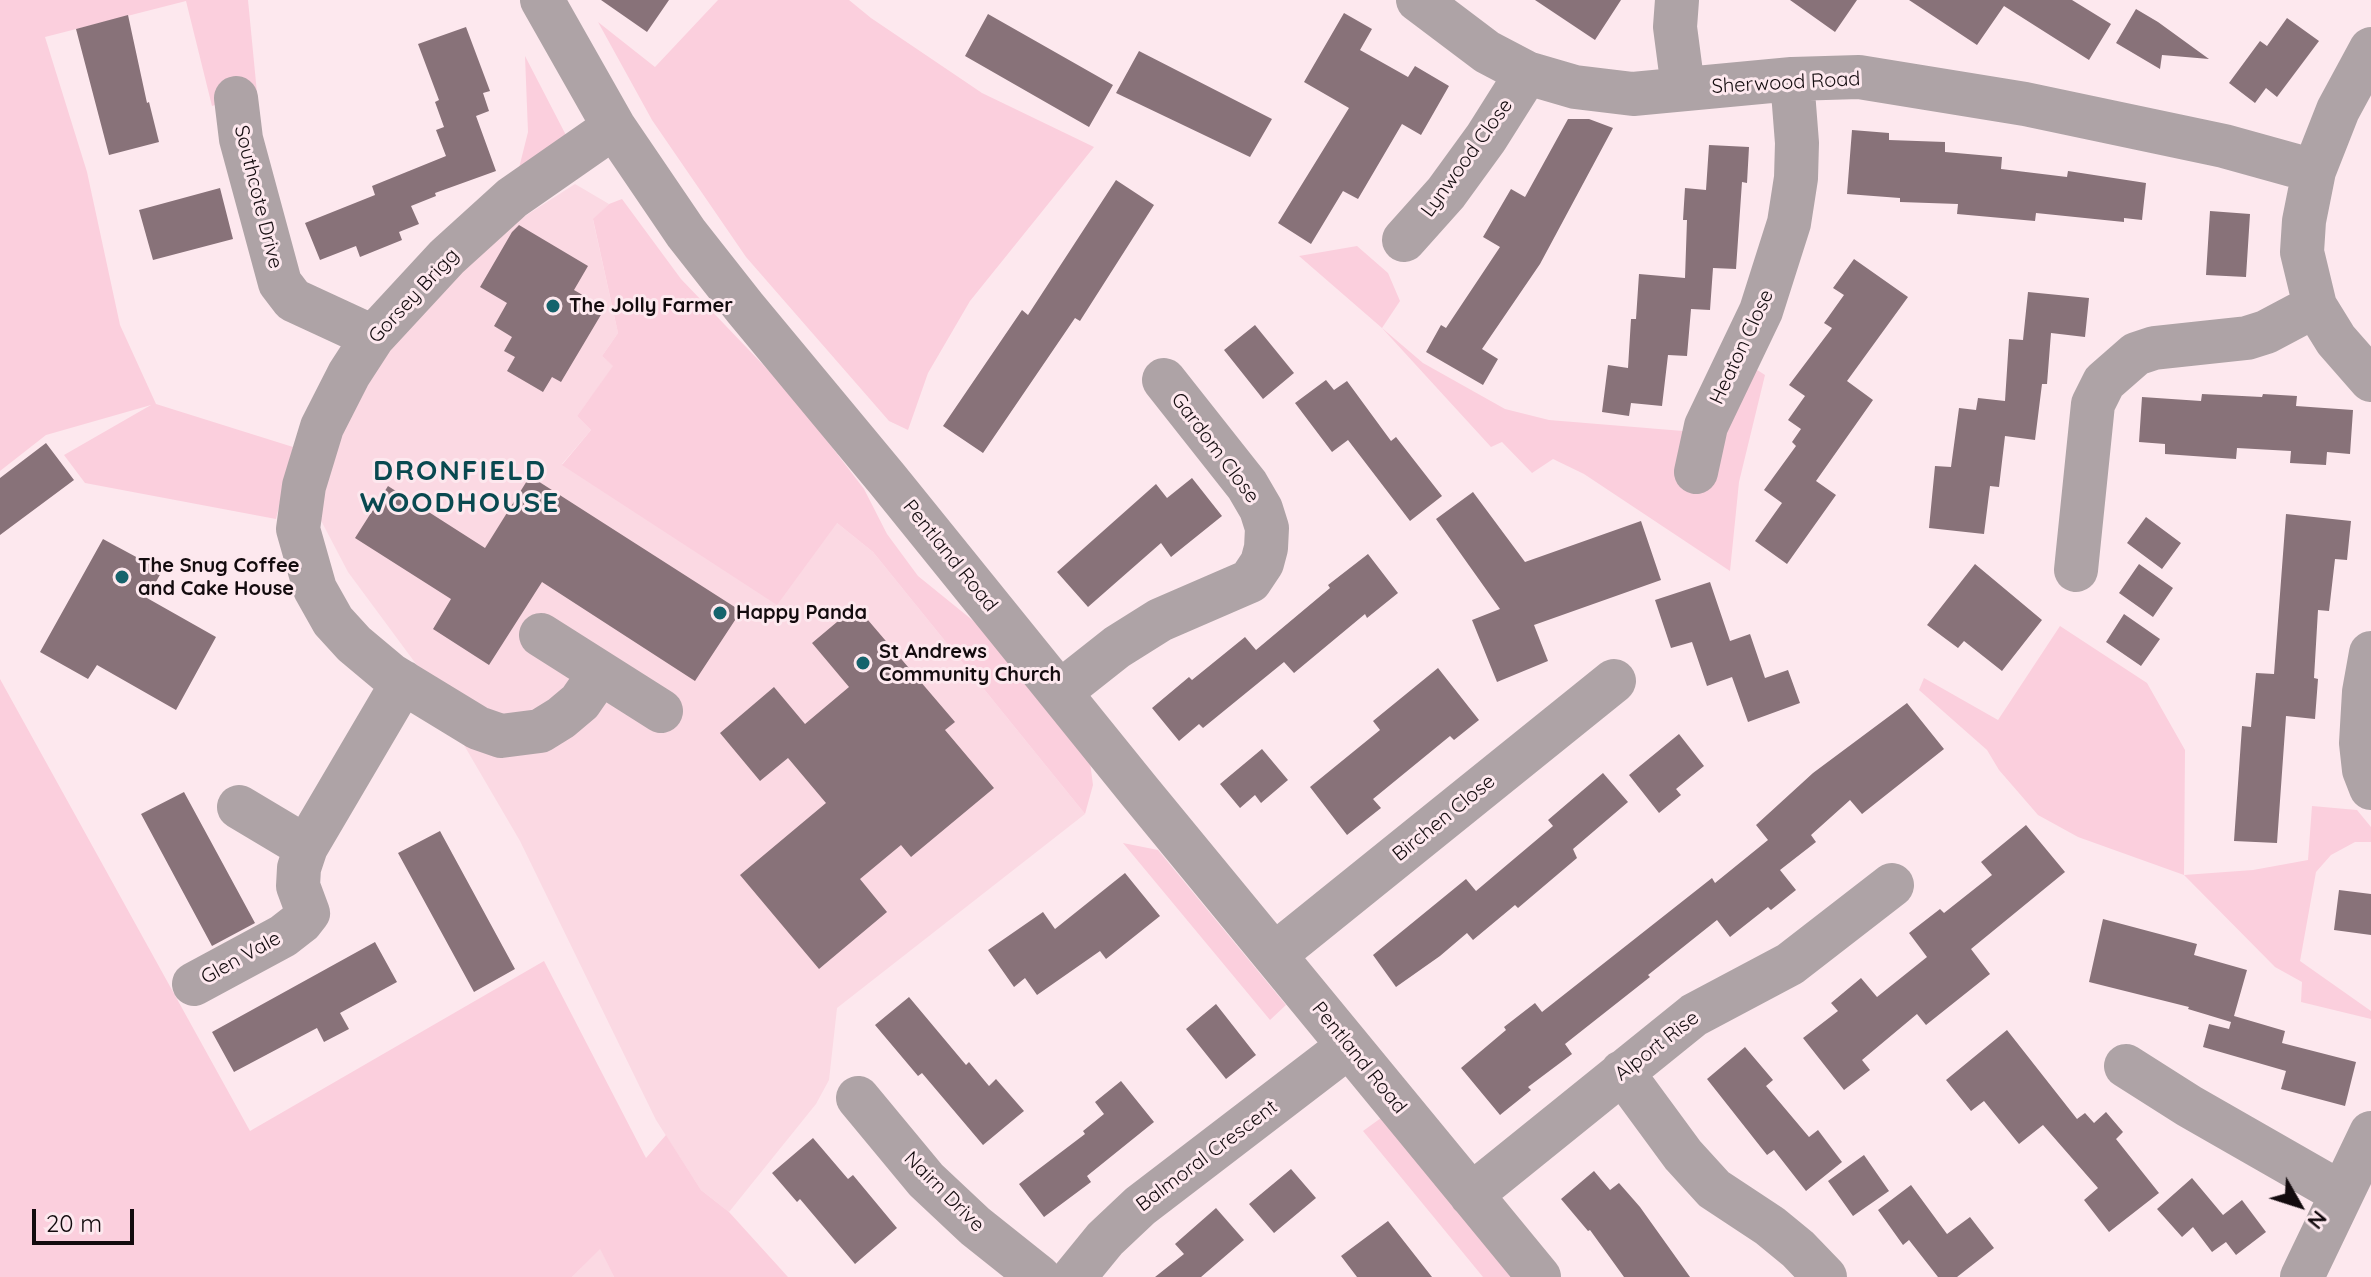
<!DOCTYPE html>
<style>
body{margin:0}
#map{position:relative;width:2371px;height:1277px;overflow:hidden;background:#fde8ee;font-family:Quicksand,sans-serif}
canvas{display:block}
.north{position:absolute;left:2259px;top:1165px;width:80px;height:80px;-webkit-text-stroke:6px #fde8ee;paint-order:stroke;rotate:129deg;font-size:22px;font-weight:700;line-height:32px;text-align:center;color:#130b0e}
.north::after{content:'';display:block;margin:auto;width:28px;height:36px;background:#130b0e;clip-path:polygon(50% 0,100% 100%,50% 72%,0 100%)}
.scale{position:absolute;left:32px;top:1209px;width:102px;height:36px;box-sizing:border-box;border:4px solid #130b0e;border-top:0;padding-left:10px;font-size:24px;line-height:28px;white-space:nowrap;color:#130b0e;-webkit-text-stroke:6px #fde8ee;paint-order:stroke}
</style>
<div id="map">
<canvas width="2371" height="1277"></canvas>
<div class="north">N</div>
<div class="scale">20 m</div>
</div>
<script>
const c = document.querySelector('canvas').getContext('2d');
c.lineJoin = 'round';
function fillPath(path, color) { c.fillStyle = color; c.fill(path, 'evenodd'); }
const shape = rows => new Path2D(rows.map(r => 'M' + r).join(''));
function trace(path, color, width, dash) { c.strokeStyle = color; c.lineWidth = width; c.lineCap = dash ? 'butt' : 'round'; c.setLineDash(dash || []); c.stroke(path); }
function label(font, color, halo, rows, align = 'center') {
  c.font = font + ' Quicksand,sans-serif'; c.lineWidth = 6; c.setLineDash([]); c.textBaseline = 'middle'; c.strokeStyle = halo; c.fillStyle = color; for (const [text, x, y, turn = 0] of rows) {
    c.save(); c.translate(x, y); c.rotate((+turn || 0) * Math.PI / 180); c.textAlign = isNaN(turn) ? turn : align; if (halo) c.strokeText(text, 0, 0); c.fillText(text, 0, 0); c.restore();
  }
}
fillPath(shape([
 [575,184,609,204,593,220,618,333,602,356,614,366,577,416,591,430,562,464,837,523,873,552,1085,814,837,1008,829,1080,816,1104,729,1212,701,1190,656,1120,520,841,419,668,348,572,315,509,335,428,411,310,519,220],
 [600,1248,614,1277,572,1277]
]), '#fbd9e3');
fillPath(shape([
 [0,0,248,0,257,93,212,106,186,1,45,37,87,172,120,325,156,404,293,447,276,519,85,483,64,455,151,405,46,435,0,471],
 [718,0,849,0,871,18,982,93,1094,147,970,301,928,373,908,430,889,421,746,257,652,120,598,22,655,67],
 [525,56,569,141,516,180,528,132],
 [622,199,681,279,792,395,864,489,887,534,918,576,976,623,1090,762,1093,785,1085,814,873,552,837,523,777,605,562,465,591,430,577,416,613,366,602,356,618,333,593,219,609,204],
 [1357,246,1388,273,1400,301,1382,328,1423,363,1505,409,1549,420,1683,431,1751,366,1765,375,1739,482,1730,571,1584,474,1553,459,1532,473,1502,442,1491,447,1382,328,1299,256],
 [2060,626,2147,683,2185,750,2184,875,2253,870,2308,860,2312,806,2357,810,2371,827,2371,842,2355,842,2331,855,2316,872,2300,961,2371,1011,2371,1019,2301,1002,2302,982,2275,967,2184,875,2078,837,2038,815,1999,770,1987,750,1919,690,1924,678,1998,720],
 [0,679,250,1131,544,961,646,1158,666,1135,701,1190,729,1212,788,1277,614,1277,600,1249,572,1277,0,1277],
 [1123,843,1158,850,1286,1005,1270,1020],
 [1381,1118,1513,1277,1483,1277,1363,1131]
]), '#fbcfdd');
fillPath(shape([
 [601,0,669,0,647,32],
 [1535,0,1621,0,1595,40],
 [1790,0,1857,0,1835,32],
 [1909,0,2072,0,2111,24,2089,60,2004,6,1977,45],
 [2136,9,2158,22,2209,59,2162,55,2160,69,2116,43],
 [1344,13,1372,29,1360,50,1408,77,1415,66,1449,86,1421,135,1402,124,1358,199,1343,191,1311,244,1278,223,1349,108,1304,82],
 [988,14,1113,85,1089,127,965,56],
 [128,15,147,103,149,102,159,142,109,155,76,29],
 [2287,18,2319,41,2277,97,2266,88,2255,103,2229,83,2260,41,2267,46],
 [466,27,490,91,483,93,489,111,476,116,496,171,435,193,436,196,411,206,419,224,399,232,402,240,360,257,356,246,320,260,305,223,375,195,372,186,446,156,436,130,444,127,435,102,439,100,418,44],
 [1139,51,1272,119,1250,157,1116,93],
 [1568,119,1589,119,1613,128,1540,264,1482,349,1498,359,1483,385,1426,352,1441,325,1446,328,1500,247,1483,237,1511,189,1525,197],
 [1852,130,1889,133,1889,140,1945,142,1945,152,2002,157,2001,169,2067,177,2068,171,2146,183,2142,220,2124,218,2124,222,2036,213,2035,221,1957,214,1958,204,1900,202,1900,198,1847,194],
 [1709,145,1749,147,1747,183,1742,182,1736,269,1713,268,1710,310,1691,309,1687,356,1668,355,1662,406,1631,403,1629,416,1602,412,1608,365,1628,368,1631,319,1636,319,1639,274,1685,278,1687,220,1683,220,1685,188,1706,190],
 [1116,180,1154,205,1080,321,1075,318,983,453,943,426,1022,310,1028,315],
 [220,188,233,239,153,260,139,210],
 [2210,211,2250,214,2246,277,2206,275],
 [519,225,588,266,574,290,605,308,561,382,552,377,543,392,507,371,515,357,504,351,512,337,494,326,507,303,480,287,512,232],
 [1854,259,1908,297,1847,381,1873,400,1816,481,1836,495,1787,564,1755,541,1782,503,1764,490,1796,446,1792,442,1801,429,1788,420,1805,396,1789,385,1832,328,1824,323,1844,295,1833,288],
 [2028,292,2089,298,2085,337,2051,333,2047,384,2042,384,2035,440,2005,436,1999,487,1990,486,1984,534,1929,528,1935,466,1951,467,1959,408,1976,410,1978,398,2005,401,2009,339,2023,340],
 [1255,325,1294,373,1263,399,1224,350],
 [1326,380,1334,390,1347,381,1391,441,1396,437,1442,496,1410,521,1348,440,1332,452,1295,403],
 [2202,394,2262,397,2263,394,2297,396,2296,406,2353,410,2350,454,2327,452,2326,465,2290,463,2291,451,2237,448,2236,459,2165,454,2165,444,2139,442,2142,397,2201,401],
 [46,443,74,480,0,535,0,478],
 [530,476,741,611,695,681,542,582,489,665,433,629,451,599,355,538,388,486,485,548],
 [1192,478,1222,516,1171,557,1161,543,1088,607,1057,572,1156,484,1167,498],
 [1473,492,1525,562,1641,521,1661,580,1534,625,1548,661,1497,682,1472,620,1500,609,1436,519],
 [2286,514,2351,521,2347,560,2335,559,2329,611,2318,610,2314,678,2318,679,2315,719,2286,716,2277,843,2234,841,2242,726,2251,727,2256,673,2274,674],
 [2146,517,2181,543,2162,569,2127,543],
 [103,539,162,571,147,598,216,637,176,710,97,665,88,679,40,652],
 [1368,554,1398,593,1367,618,1365,614,1294,673,1284,662,1203,728,1199,724,1179,741,1152,708,1189,677,1192,680,1245,637,1256,650,1330,588,1328,585],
 [1975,564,2042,620,2002,671,1964,641,1958,648,1927,625],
 [2139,564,2173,588,2153,617,2119,593],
 [1710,582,1730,641,1750,634,1765,678,1788,670,1800,703,1748,722,1732,677,1707,686,1692,642,1671,648,1655,600],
 [856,606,955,722,945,730,994,788,911,857,901,845,860,879,887,912,819,969,740,875,826,803,788,758,760,781,720,733,774,687,805,724,849,687,812,643],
 [2124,614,2160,639,2141,666,2106,642],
 [1438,668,1479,720,1454,740,1450,736,1373,799,1381,808,1347,835,1310,787,1380,730,1373,721],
 [1907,703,1944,749,1862,814,1850,800,1811,835,1816,842,1780,870,1796,890,1771,910,1768,907,1730,937,1717,920,1648,975,1650,977,1565,1044,1572,1054,1528,1087,1531,1090,1500,1115,1461,1068,1506,1030,1504,1027,1535,1003,1542,1012,1712,878,1715,883,1768,840,1756,825,1813,773],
 [1679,734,1704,766,1676,789,1681,795,1659,813,1629,775],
 [1262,749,1288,780,1261,803,1255,795,1240,808,1220,784],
 [1603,773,1628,802,1573,849,1577,858,1518,908,1515,905,1473,940,1467,933,1440,956,1396,987,1373,955,1466,879,1476,891,1553,826,1548,820],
 [184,792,255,923,212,946,141,814],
 [2026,825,2065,872,1971,949,1990,974,1926,1025,1917,1014,1862,1060,1870,1070,1844,1090,1803,1038,1838,1011,1831,1003,1861,978,1877,997,1927,957,1909,933,1940,909,1944,913,1992,875,1981,862],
 [440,831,515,969,474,992,398,853],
 [1125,873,1160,916,1106,959,1100,951,1037,995,1025,978,1014,987,988,950,1043,912,1055,929],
 [2339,890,2371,894,2371,935,2334,930],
 [2103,919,2197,944,2194,955,2247,970,2234,1016,2285,1031,2282,1043,2356,1062,2345,1106,2281,1089,2286,1071,2203,1047,2209,1024,2229,1029,2231,1022,2188,1009,2189,1007,2089,982],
 [375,942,397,982,340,1013,349,1029,324,1042,317,1028,234,1072,212,1032],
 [909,997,966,1065,969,1062,989,1086,996,1079,1024,1111,983,1145,922,1073,918,1076,875,1025],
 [1216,1004,1256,1055,1226,1079,1186,1029],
 [2007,1030,2077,1119,2085,1113,2094,1123,2106,1112,2123,1132,2116,1139,2159,1193,2109,1232,2084,1200,2098,1188,2043,1125,2019,1144,1984,1101,1971,1111,1946,1080],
 [1745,1047,1773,1080,1766,1086,1809,1137,1818,1130,1842,1162,1806,1191,1774,1150,1767,1155,1707,1079],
 [1121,1081,1154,1122,1087,1176,1091,1182,1044,1217,1019,1184,1085,1134,1083,1131,1104,1114,1095,1102],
 [813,1138,848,1179,853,1175,897,1228,855,1264,800,1199,797,1202,772,1173],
 [1864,1155,1889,1191,1853,1216,1828,1181],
 [1291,1169,1316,1198,1274,1233,1249,1204],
 [1594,1171,1610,1190,1619,1183,1640,1207,1690,1277,1624,1277,1590,1230,1588,1231,1561,1199],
 [2192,1178,2223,1215,2242,1200,2266,1232,2236,1255,2226,1242,2212,1252,2193,1227,2182,1237,2157,1209],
 [1911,1185,1947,1234,1970,1217,1994,1248,1957,1277,1938,1277,1909,1240,1903,1245,1878,1210],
 [1216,1208,1244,1240,1201,1277,1155,1277,1184,1254,1175,1244],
 [1388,1221,1432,1277,1357,1277,1341,1256]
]), '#887279');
trace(shape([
 [542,0,614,127,686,233,745,308,887,479,1140,792,1539,1277],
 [1418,0,1487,52,1527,73,1575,87,1633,94,1792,79,1859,77,2025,104,2224,146,2314,171],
 [1677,0,1675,27,1683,88],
 [2371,49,2338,110,2314,171,2304,221,2302,252,2315,306,2336,340,2371,380],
 [236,98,241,139,280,283,293,300,373,337],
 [1404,240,1446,193,1486,138,1527,73],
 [1696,472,1706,426,1761,311,1789,223,1796,178,1797,143,1792,79],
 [2076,570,2093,404,2104,382,2136,354,2154,348,2247,338,2266,332,2315,306],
 [541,635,661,711],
 [2371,653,2364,692,2361,743,2364,770,2371,788],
 [600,673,580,702,561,718,540,731,501,736,478,728,391,675,354,644,333,621,315,589,298,529,304,486,322,427,349,374,373,337,447,257,512,198,614,127],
 [1060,692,1117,647,1160,620,1250,581,1262,563,1266,548,1267,528,1261,509,1247,485,1164,380],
 [239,807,306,847],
 [1274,955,1614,681],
 [194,984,283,936,301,922,308,913,298,886,299,868,306,847,403,682],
 [2126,1066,2189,1106,2341,1193],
 [1622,1072,1683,1155,1714,1189,1770,1226,1798,1249,1825,1277],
 [858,1098,926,1180,975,1226,1039,1277],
 [1471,1195,1694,1015,1790,964,1892,885],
 [1074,1277,1105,1239,1140,1206,1349,1046],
 [2302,1277,2371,1133]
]), '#aea3a6', 44);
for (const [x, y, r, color] of [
 [553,306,8,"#15636c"],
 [122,577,8,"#15636c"],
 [720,613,8,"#15636c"],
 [863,663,8,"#15636c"]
]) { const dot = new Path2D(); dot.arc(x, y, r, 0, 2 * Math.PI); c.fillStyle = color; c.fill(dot); trace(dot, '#fde8ee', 3); }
label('20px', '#130b0e', '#fde8ee', [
 ["Sherwood Road",1786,83,-3],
 ["Lynwood Close",1467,158,-54],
 ["Southcote Drive",258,197,76],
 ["Gorsey Brigg",414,296,-47],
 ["Heaton Close",1742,347,-65],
 ["Gardom Close",1215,448,53],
 ["Pentland Road",950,556,51],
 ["Birchen Close",1444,818,-39],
 ["Glen Vale",241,958,-29],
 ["Alport Rise",1657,1046,-38],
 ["Pentland Road",1359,1058,51],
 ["Balmoral Crescent",1207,1156,-37],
 ["Nairn Drive",944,1192,45]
]);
label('bold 20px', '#130b0e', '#fde8ee', [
 ["The Jolly Farmer",569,306],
 ["The Snug Coffee",138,566],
 ["and Cake House",138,589],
 ["Happy Panda",736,613],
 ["St Andrews",879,652],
 ["Community Church",879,675]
], 'left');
c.letterSpacing = '2px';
label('bold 28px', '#094950', '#fde8ee', [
 ["DRONFIELD",460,472],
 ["WOODHOUSE",460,504]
]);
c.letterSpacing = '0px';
</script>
